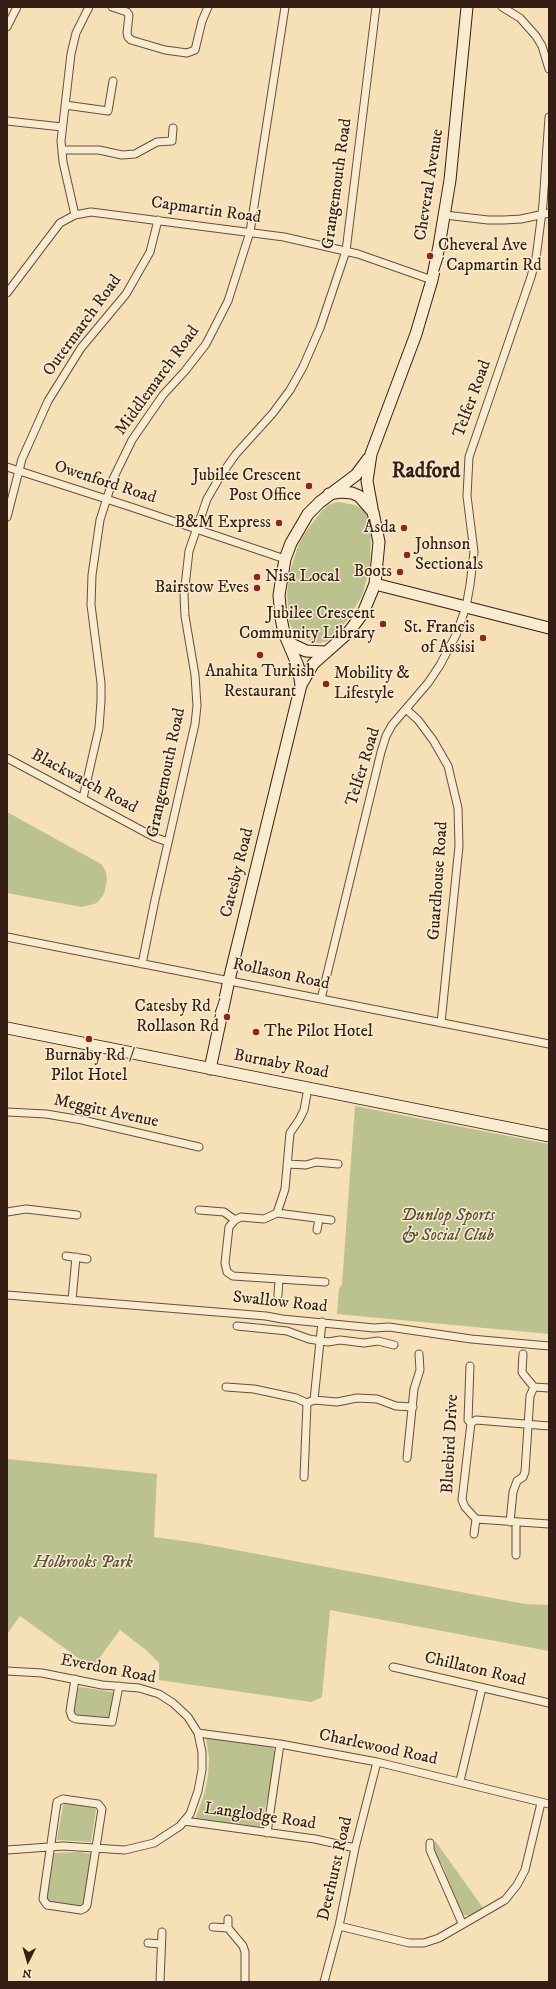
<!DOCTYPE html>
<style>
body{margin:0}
#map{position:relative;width:556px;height:1989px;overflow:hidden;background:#f6e0b7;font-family:"IM FELL DW Pica",serif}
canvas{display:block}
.frame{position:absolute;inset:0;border:8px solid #351f15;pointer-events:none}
.north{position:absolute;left:8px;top:1941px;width:40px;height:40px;-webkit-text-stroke:3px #f9ebd0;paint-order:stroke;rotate:185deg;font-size:11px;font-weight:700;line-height:16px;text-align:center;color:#351f15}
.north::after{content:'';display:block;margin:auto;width:14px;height:18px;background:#351f15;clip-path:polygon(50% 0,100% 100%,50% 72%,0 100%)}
</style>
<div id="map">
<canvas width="556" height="1989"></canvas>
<div class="frame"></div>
<div class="north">N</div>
</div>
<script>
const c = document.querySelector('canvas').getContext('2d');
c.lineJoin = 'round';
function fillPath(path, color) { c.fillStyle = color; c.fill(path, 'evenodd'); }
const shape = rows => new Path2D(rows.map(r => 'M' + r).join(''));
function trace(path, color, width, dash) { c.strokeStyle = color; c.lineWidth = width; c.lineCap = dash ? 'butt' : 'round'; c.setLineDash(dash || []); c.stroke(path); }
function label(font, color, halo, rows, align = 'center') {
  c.font = font + ' "IM FELL DW Pica",serif'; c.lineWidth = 3; c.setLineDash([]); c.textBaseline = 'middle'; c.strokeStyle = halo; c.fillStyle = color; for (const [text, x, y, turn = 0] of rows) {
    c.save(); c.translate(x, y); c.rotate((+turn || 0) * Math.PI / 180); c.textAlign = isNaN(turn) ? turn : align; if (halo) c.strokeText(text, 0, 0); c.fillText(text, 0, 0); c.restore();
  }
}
fillPath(shape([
 [338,502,355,505,363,509,366,514,371,533,370,566,362,596,345,623,328,641,320,643,311,642,295,633,289,622,287,594,289,575,298,546,304,534,321,512,328,505],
 [7,812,101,864,106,872,107,880,104,894,97,903,82,907,7,893],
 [355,1106,549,1144,549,1334,337,1314,339,1289,342,1284],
 [7,1459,157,1474,154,1537,198,1543,525,1604,549,1605,549,1651,330,1610,322,1697,311,1702,159,1680,159,1663,146,1650,120,1630,92,1668,20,1616,7,1634],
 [80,1687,112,1692,114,1694,110,1718,107,1719,76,1715,74,1712,78,1689],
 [210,1738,272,1747,275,1751,270,1788,260,1827,195,1819,204,1795,208,1776,209,1757,206,1739],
 [66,1803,95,1808,96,1810,91,1842,57,1840,63,1805],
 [434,1842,436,1842,483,1908,470,1916,461,1914,442,1864,440,1863,432,1849],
 [79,1852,91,1854,84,1904,81,1906,49,1901,47,1899,54,1853]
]), '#bbc28f');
const street = shape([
 [112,7,127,12,129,15,127,33,128,37,131,40,165,50,187,53,195,50,202,21,208,7],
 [502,7,520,18,536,36,542,46,549,69],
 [7,27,17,7],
 [65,105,108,111,113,81],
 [7,121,62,127],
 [62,150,99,150,122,155,135,154,157,142,172,141,173,128],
 [75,215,63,162,61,141,71,54,76,33,89,7],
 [445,215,488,220,504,220,521,219,549,213],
 [7,293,60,223,75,215,91,212,284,237,358,254,432,280],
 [7,467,131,507,285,559],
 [7,517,22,459,48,401,81,348,126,294,150,252,158,220],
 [406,709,418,720,433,740,448,766,458,808,459,846,441,1023],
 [7,758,154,837,168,842],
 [83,798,99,728,101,701,101,683,91,605,92,575,100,520,113,479,132,440,163,395,185,371,206,344,228,301,250,232,285,7],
 [7,937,549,1044],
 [142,964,155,900,195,724,197,706,195,675,185,616,184,595,189,551,207,499,221,475,236,454,273,413,290,390,303,367,320,328,346,251,376,7],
 [321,999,381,752,386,736,392,725,428,683,440,665,456,635,466,607,470,585,474,552,467,496,469,457,531,277,536,258,543,204,549,117],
 [308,1088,304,1110,299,1120,290,1133,285,1189,277,1213,264,1219,241,1217,235,1220,229,1227,225,1263,227,1272,233,1276,325,1282],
 [7,1112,46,1114,82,1120,199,1147],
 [287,1164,306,1165,316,1162,338,1164],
 [199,1210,224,1212,235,1220],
 [7,1212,26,1209,77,1215],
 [277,1213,331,1220],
 [317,1230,319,1219],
 [66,1256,87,1259],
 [7,1295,266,1316,282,1319,374,1328,389,1327,471,1339,549,1346],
 [278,1295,279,1279],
 [72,1300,76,1257],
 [237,1326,287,1331,309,1339,328,1342,340,1340,364,1343,378,1341,394,1345],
 [523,1354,522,1372,524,1375,534,1387,549,1388],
 [470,1366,468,1420,471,1423,462,1500,465,1507,476,1519,549,1524],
 [226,1387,254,1389,296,1398,307,1403],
 [314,1400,337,1402,357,1398,377,1399,396,1406,413,1407],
 [471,1423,476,1420,549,1426],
 [407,1458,414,1389,420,1370,419,1354],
 [304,1477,307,1403,314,1400,322,1322],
 [510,1522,513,1492,517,1481,523,1477,525,1472,530,1396,534,1387],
 [474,1534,476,1519],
 [516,1555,516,1522],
 [393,1667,549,1703],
 [7,1671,42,1673,102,1685,139,1688,159,1694,173,1703,188,1717,198,1733,202,1752,202,1770,198,1791,190,1814,180,1826,154,1843,125,1850,63,1846,7,1850],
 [75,1679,70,1711,72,1717,76,1719,112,1722,119,1686],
 [198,1733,280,1744,377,1762,549,1804],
 [460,1781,482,1688],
 [63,1799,98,1804,102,1809,87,1905,85,1908,81,1910,47,1905,43,1899,57,1802,63,1799],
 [184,1821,315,1839,355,1848],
 [267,1833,280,1744],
 [430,1843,430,1850,462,1923],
 [228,1919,228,1928,243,1946,245,1952,245,1982],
 [339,1926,409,1943,424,1943,439,1938,505,1900,517,1885,525,1870,541,1803],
 [213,1927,228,1928],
 [148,1943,161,1944],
 [160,1982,162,1932],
 [324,1982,339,1926,355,1848,377,1762]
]);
const secondary = shape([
 [372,508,367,481,371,454,416,334,432,280,439,246,450,180,467,7],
 [375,584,549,628],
 [289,643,306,651,325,652],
 [301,685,298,666,284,633,281,618,279,595,285,559,291,543,308,514,320,502,356,475,368,459],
 [7,1028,549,1136],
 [210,1069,229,980,301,685,313,664,348,633,363,613,375,584,379,542,373,512,359,496,352,493,340,492,329,494]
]);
trace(street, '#654f3e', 9);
trace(secondary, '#351f15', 13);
trace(street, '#f9ebd0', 7);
trace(secondary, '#f9ebd0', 11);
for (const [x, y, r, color] of [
 [430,256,4,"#8f2418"],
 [309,486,4,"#8f2418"],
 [279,523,4,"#8f2418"],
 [404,528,4,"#8f2418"],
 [407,555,4,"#8f2418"],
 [400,572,4,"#8f2418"],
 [257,577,4,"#8f2418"],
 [257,588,4,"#8f2418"],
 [383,624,4,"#8f2418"],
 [483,638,4,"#8f2418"],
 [260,655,4,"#8f2418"],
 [326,684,4,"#8f2418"],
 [227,1017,4,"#8f2418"],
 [256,1032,4,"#8f2418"],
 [89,1039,4,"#8f2418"]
]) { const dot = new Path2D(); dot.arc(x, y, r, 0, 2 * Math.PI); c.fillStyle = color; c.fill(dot); trace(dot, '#f9ebd0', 1.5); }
label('17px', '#351f15', '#f9ebd0', [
 ["Grangemouth Road",338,184,-82],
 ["Cheveral Avenue",430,185,-81],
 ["Capmartin Road",206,211,8],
 ["Outermarch Road",83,326,-54],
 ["Middlemarch Road",158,381,-54],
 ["Telfer Road",473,399,-70],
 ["Owenford Road",105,483,18],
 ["Telfer Road",364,767,-73],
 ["Grangemouth Road",167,773,-78],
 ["Blackwatch Road",84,782,28],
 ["Catesby Road",238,873,-76],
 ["Guardhouse Road",439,881,-86],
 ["Rollason Road",281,975,12],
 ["Burnaby Road",281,1065,11],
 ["Meggitt Avenue",106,1112,12],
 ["Swallow Road",280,1303,6],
 ["Bluebird Drive",451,1444,-87],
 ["Everdon Road",108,1670,11],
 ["Chillaton Road",475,1670,13],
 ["Charlewood Road",378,1748,12],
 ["Langlodge Road",260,1817,8],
 ["Deerhurst Road",336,1869,-77]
]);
label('17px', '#351f15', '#f9ebd0', [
 ["Cheveral Ave",438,246,"left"],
 ["/ Capmartin Rd",438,266,"left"],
 ["Jubilee Crescent",301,476],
 ["Post Office",301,496],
 ["B&M Express",271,523],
 ["Asda",396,528],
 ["Johnson",415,545,"left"],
 ["Sectionals",415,565,"left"],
 ["Boots",392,572],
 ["Nisa Local",265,577,"left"],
 ["Bairstow Eves",249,588],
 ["Jubilee Crescent",375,614],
 ["Community Library",375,634],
 ["St. Francis",475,628],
 ["of Assisi",475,648],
 ["Anahita Turkish",260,672,"center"],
 ["Restaurant",260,692,"center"],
 ["Mobility &",334,674,"left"],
 ["Lifestyle",334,694,"left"],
 ["Catesby Rd /",219,1007],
 ["Rollason Rd",219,1027],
 ["The Pilot Hotel",264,1032,"left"],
 ["Burnaby Rd /",89,1056,"center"],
 ["Pilot Hotel",89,1076,"center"]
], 'right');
label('italic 17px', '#5d503a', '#f9ebd0', [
 ["Dunlop Sports",448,1216],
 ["& Social Club",448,1236],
 ["Holbrooks Park",83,1563]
]);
label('bold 21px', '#351f15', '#f9ebd0', [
 ["Radford",426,473]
]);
</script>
